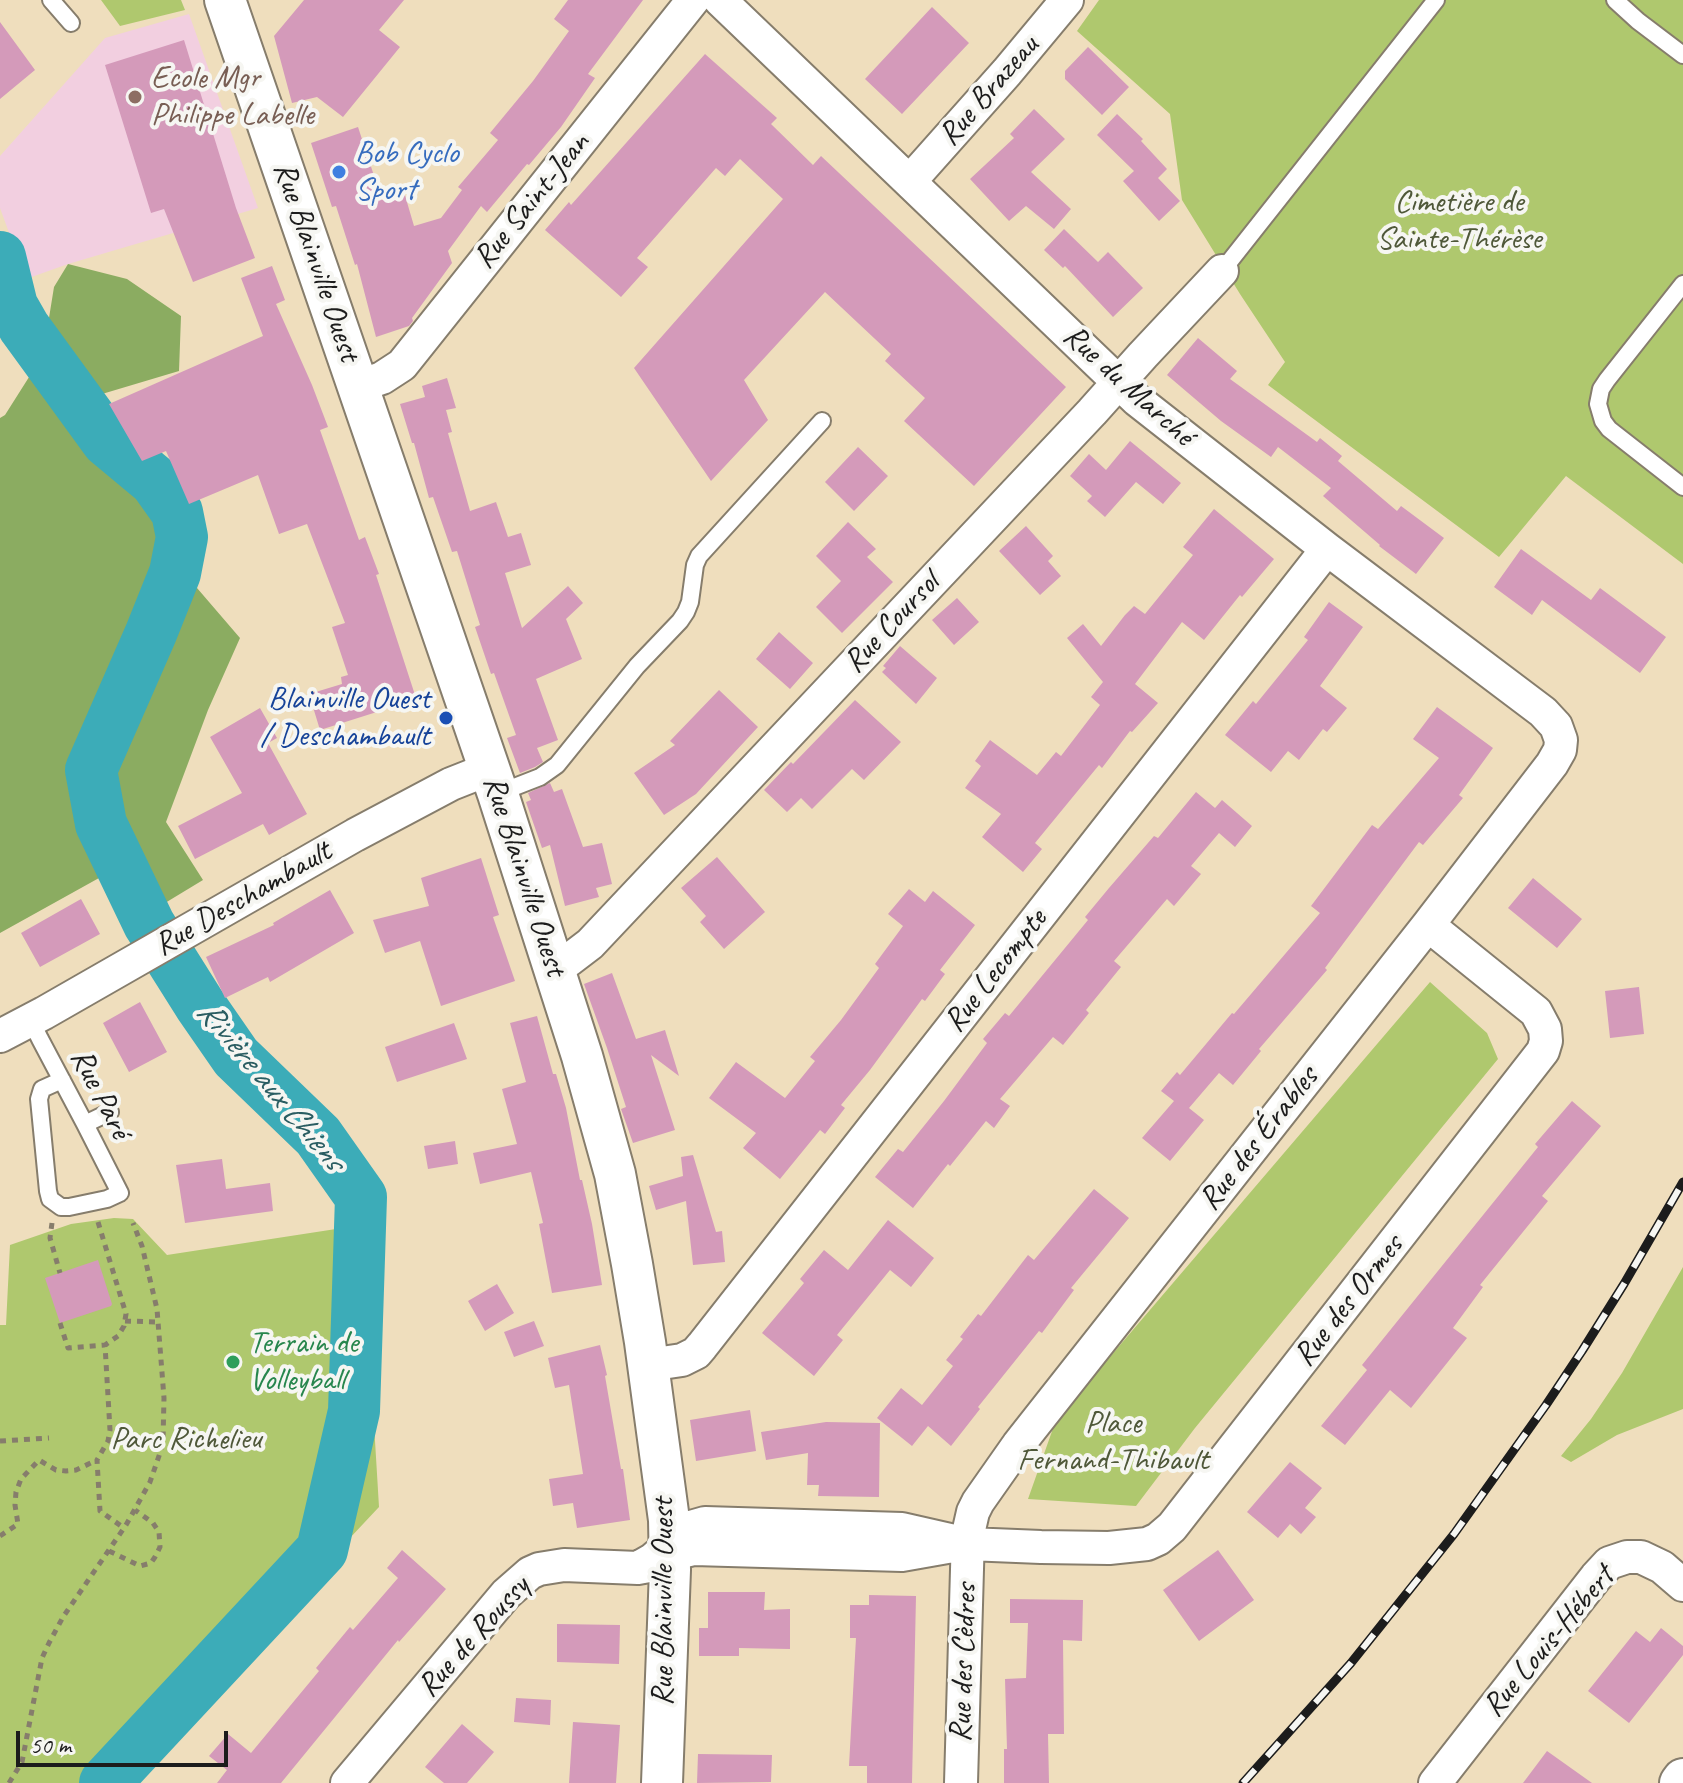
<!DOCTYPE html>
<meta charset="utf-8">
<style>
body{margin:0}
#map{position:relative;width:1683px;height:1783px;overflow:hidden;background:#efdebd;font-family:Caveat,sans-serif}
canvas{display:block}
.scale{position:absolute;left:16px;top:1731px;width:212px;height:36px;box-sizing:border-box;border:4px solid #1c1c1c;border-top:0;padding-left:10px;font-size:24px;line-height:28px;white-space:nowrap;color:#1c1c1c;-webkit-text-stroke:6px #f6f6f2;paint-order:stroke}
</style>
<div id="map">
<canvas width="1683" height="1783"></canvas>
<div class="scale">50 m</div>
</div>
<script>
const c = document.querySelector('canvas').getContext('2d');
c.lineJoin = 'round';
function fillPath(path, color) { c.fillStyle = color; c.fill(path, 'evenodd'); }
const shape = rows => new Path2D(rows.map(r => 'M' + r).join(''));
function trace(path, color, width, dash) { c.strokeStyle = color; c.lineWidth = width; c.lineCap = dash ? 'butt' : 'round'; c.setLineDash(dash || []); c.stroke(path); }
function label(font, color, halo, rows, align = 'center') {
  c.font = font + ' Caveat,sans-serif'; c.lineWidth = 8; c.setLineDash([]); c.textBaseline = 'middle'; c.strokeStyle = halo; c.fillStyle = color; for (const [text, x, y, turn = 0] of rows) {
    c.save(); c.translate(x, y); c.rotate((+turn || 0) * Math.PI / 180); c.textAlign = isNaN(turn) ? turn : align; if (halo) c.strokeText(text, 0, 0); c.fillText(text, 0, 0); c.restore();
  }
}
fillPath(shape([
 [189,14,258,208,68,264,26,279,0,208,0,156,105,38]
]), '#f2cfe0');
fillPath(shape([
 [101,0,181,0,185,10,120,26],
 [1099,0,1683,0,1683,564,1566,476,1499,557,1268,385,1285,362,1240,294,1182,200,1170,114,1077,31],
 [1430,982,1487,1033,1498,1059,1195,1428,1136,1506,1028,1499,1056,1420],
 [114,1218,133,1219,167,1255,362,1225,379,1507,120,1783,0,1783,0,1325,6,1325,10,1245,71,1224],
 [1683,1267,1683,1409,1617,1435,1571,1462,1561,1456,1591,1419,1622,1373]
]), '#afc86e');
fillPath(shape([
 [68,264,127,279,181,316,179,371,102,394,118,473,173,479,193,525,197,588,240,638,208,710,166,822,203,880,132,923,99,878,0,933,0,418,5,415,43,355,54,287]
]), '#8bac61');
trace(shape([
 [0,257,12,306,24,327,107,441,155,481,177,512,182,537,175,573,151,633,91,770,101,824,149,924,200,1005,236,1057,318,1136,361,1197,354,1411,322,1550,105,1783]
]), '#3cacb8', 52);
fillPath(shape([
 [304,0,404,0,379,30,400,47,343,117,317,97,292,103,274,36],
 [568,0,643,0,588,74,595,78,561,127,529,165,527,164,487,212,481,206,448,251,452,263,412,318,413,321,409,326,376,337,357,264,355,265,336,206,332,207,311,143,358,127,382,200,404,192,414,226,441,218,462,190,458,187,498,140,490,133,533,81,569,31,554,19],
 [932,7,969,43,902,114,865,79],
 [0,22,35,70,0,99],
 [184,40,236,208,255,258,193,282,164,209,151,213,105,65],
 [1088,47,1129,87,1102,115,1065,79,1065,71],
 [705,54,777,118,771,124,813,165,821,156,1066,387,974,486,904,421,925,398,885,361,891,354,825,292,744,380,768,420,711,481,634,368,783,199,740,159,725,176,716,168,637,258,648,267,621,297,545,230,569,202,571,205],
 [1034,109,1065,139,1031,172,1071,209,1054,229,1026,206,1009,221,970,179,1014,138,1010,134],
 [1117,114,1143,139,1141,141,1167,169,1158,178,1180,201,1159,221,1123,181,1134,171,1097,135],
 [1064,229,1098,262,1108,252,1143,288,1113,317,1065,266,1063,268,1044,250],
 [272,266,285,300,276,304,312,385,328,427,320,430,359,540,365,537,379,574,376,575,415,695,401,700,402,704,320,730,309,694,342,684,341,677,348,675,332,627,345,623,307,524,279,534,258,475,189,504,166,451,142,461,109,404,263,336,241,278],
 [1198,338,1237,371,1230,379,1317,442,1320,438,1342,456,1338,461,1397,511,1401,506,1444,538,1416,574,1379,546,1380,545,1323,496,1331,488,1278,447,1271,457,1221,421,1167,375],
 [447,378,456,408,446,410,452,432,448,433,470,511,496,502,508,537,521,533,531,565,505,573,522,628,568,586,583,603,566,619,582,659,536,679,558,740,537,748,543,762,535,767,520,773,507,738,516,735,494,673,491,674,475,627,480,625,457,551,452,552,433,497,429,498,414,443,412,443,400,404,425,397,422,386],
 [1130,441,1181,483,1163,504,1136,482,1105,517,1087,501,1092,496,1070,476,1089,454,1106,470],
 [858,447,888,476,854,511,825,482],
 [1214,509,1274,559,1242,597,1240,595,1204,640,1182,622,1135,684,1158,703,1132,732,1130,731,1102,768,1099,765,1035,843,1042,849,1023,872,982,837,1001,814,965,788,981,766,975,761,990,740,1037,775,1056,752,1061,756,1100,705,1091,697,1103,682,1067,638,1083,624,1101,646,1125,615,1134,606,1145,614,1193,555,1183,547],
 [848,522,876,549,867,557,893,582,842,633,816,607,841,581,816,556],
 [1026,526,1053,556,1048,561,1061,576,1040,595,999,551],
 [1521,549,1591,600,1600,588,1666,637,1640,673,1542,600,1532,615,1494,587],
 [957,598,979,622,954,645,932,620],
 [1329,602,1363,627,1320,686,1347,708,1327,732,1323,729,1299,760,1288,751,1271,772,1225,735,1253,701,1256,704,1308,640,1304,637],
 [779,632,813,663,790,689,756,659],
 [900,646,937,678,916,704,882,672,886,668,883,666],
 [719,690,758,727,696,794,664,815,634,773,675,745,670,741],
 [855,700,901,742,864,780,852,769,812,809,801,798,787,812,764,790,791,762,793,764],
 [1437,707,1493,748,1459,795,1463,798,1423,845,1419,842,1325,968,1327,970,1259,1049,1261,1051,1233,1085,1219,1073,1189,1108,1204,1120,1170,1161,1142,1138,1174,1101,1161,1091,1177,1072,1180,1075,1232,1013,1234,1014,1320,913,1311,906,1372,825,1378,829,1439,758,1413,739],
 [260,708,277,738,268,743,307,814,269,835,263,824,195,859,178,826,242,793,210,737],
 [550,783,554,792,562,789,583,847,602,843,612,884,596,888,599,897,565,906,550,845,542,848,526,802,531,800,528,793],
 [1196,792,1215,808,1222,800,1252,826,1235,847,1219,833,1191,866,1201,874,1174,906,1167,899,1114,961,1121,967,1086,1010,1089,1013,1063,1045,1053,1037,1000,1099,1010,1106,994,1128,986,1121,950,1166,948,1164,913,1208,875,1177,898,1149,903,1152,944,1101,987,1043,983,1039,1005,1013,1009,1016,1088,920,1085,917,1109,888,1154,836,1158,838],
 [717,857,765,912,724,949,700,922,706,916,681,888],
 [481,858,499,915,493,917,515,981,441,1006,420,941,385,953,373,920,429,906,421,878],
 [1533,878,1582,919,1557,948,1508,908],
 [909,889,925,902,933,891,975,925,940,970,945,974,925,1001,922,999,870,1070,841,1105,845,1108,825,1134,820,1130,780,1179,743,1148,756,1133,709,1098,736,1062,785,1098,815,1061,810,1057,841,1020,879,968,875,964,903,926,888,914],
 [330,890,354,933,270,982,268,977,225,998,206,957,274,925,273,923],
 [81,899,100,934,40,967,21,933],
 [612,973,636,1039,665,1030,679,1076,651,1055,675,1130,633,1143,621,1109,626,1107,607,1048,584,984],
 [1639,987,1644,1034,1610,1038,1605,991],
 [140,1002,167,1052,129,1072,103,1023],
 [537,1016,553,1074,556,1074,566,1108,580,1180,582,1180,592,1224,602,1285,552,1293,539,1224,543,1223,531,1172,480,1184,473,1153,517,1144,502,1089,526,1082,510,1023],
 [454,1023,467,1059,397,1082,385,1047],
 [1572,1101,1601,1126,1542,1196,1548,1201,1480,1285,1483,1287,1453,1328,1467,1338,1411,1408,1390,1390,1345,1445,1321,1426,1367,1370,1362,1365,1538,1147,1535,1144],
 [455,1141,458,1164,428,1169,424,1146],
 [693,1155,716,1232,722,1231,725,1262,693,1265,686,1201,656,1210,649,1186,683,1176,681,1157],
 [222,1159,226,1189,270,1183,273,1211,185,1223,176,1165],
 [1094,1189,1129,1218,1071,1288,1074,1290,1042,1333,1039,1331,978,1407,980,1409,951,1446,928,1426,912,1446,877,1418,901,1388,922,1405,953,1366,946,1360,963,1339,960,1337,978,1314,981,1316,1028,1255,1034,1260],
 [888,1220,934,1258,911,1287,890,1270,837,1335,843,1340,814,1376,762,1333,804,1283,800,1279,824,1250,848,1270],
 [98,1260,112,1304,111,1306,60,1323,45,1278],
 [497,1284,514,1313,485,1331,468,1301],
 [534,1321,544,1346,514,1357,504,1332],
 [600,1345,607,1375,605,1376,621,1469,623,1469,630,1520,577,1528,573,1503,553,1506,549,1479,583,1474,569,1385,555,1388,548,1358],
 [750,1410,756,1451,696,1461,690,1420],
 [826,1422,880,1423,879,1497,818,1496,819,1485,807,1485,808,1453,766,1460,761,1432],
 [1290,1462,1322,1488,1305,1508,1316,1517,1301,1534,1290,1524,1278,1538,1247,1512],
 [402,1550,446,1589,399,1642,398,1640,281,1783,217,1783,227,1770,209,1756,228,1734,251,1753,319,1671,316,1668,350,1627,353,1630,398,1578,387,1568],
 [1218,1550,1254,1600,1199,1641,1163,1590],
 [708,1592,765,1592,764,1610,790,1609,790,1649,739,1648,739,1656,699,1656,699,1628,708,1628],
 [869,1595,916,1596,912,1783,867,1783,867,1766,849,1766,856,1638,850,1638,850,1605,869,1605],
 [1010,1599,1083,1600,1082,1641,1063,1640,1064,1734,1048,1734,1049,1783,1004,1783,1004,1749,1007,1749,1005,1679,1026,1678,1028,1623,1010,1623],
 [557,1624,620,1625,619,1664,557,1662],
 [1661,1628,1683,1646,1683,1655,1629,1723,1588,1691,1636,1631,1650,1642],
 [516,1698,551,1700,550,1725,514,1722],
 [573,1722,620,1725,616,1783,569,1783],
 [462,1724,494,1752,467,1783,444,1783,425,1767],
 [1547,1751,1592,1783,1523,1783],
 [698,1754,772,1755,771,1782,697,1783]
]), '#d49aba');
const service = shape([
 [51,0,71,23],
 [1615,0,1638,21,1683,55],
 [1222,271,1436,0],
 [1683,284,1607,380,1601,389,1598,404,1603,421,1609,429,1683,487],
 [499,793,540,777,557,765,637,666,680,621,686,612,690,602,695,565,699,556,822,421],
 [31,1021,40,1039,85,1124,120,1193,107,1199,69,1207,61,1207,50,1199,48,1191,39,1099,42,1089,62,1080],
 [85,1124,110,1112]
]);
const minor = shape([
 [720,0,1137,400,1327,549,1543,712,1556,726,1561,740,1560,750,1552,764,1428,925,1018,1445,978,1502,973,1512,968,1534,961,1783],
 [910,181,1007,72,1067,0],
 [359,386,382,378,402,365,693,0],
 [554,965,569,960,590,944,1092,412,1143,355,1222,271],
 [0,1036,44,1013,355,835,451,784,489,769],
 [648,1365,682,1360,696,1353,702,1346,1327,549],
 [638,1568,652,1560,691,1527,705,1523,902,1529,968,1544,1041,1547,1109,1548,1147,1544,1158,1539,1172,1527,1543,1051,1546,1041,1545,1029,1536,1012,1428,925],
 [347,1783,506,1594,530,1573,539,1569,564,1565,638,1568,649,1566,677,1553,694,1549,902,1555,953,1546],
 [1435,1783,1596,1577,1609,1563,1627,1557,1641,1557,1662,1567,1683,1585]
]);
const tertiary = shape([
 [225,0,498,794,582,1056,615,1174,632,1264,645,1342,669,1520,670,1570,662,1783],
 [1680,1783,1683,1779]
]);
trace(service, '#867d6c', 20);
trace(minor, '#867d6c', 36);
trace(tertiary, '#867d6c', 44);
trace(shape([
 [98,1222,126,1314,124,1326,118,1336,105,1345,110,1430,108,1441,97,1460,100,1511,124,1528],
 [52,1223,50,1238,60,1273],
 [125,1321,158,1322],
 [60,1323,68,1348,105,1345],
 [0,1441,49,1438],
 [0,1536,18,1524,15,1505,16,1492,21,1479,39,1460,56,1470,66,1471,76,1470,97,1460],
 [109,1551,140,1566,151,1563,155,1557,160,1547,159,1532,153,1523,135,1510],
 [9,1783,22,1762,42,1658,49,1643,63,1617,126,1525,150,1482,160,1453,163,1440,164,1398,157,1309,142,1246,133,1223]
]), '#867d6c', 5, [6, 6]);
trace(service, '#fff', 16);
trace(minor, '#fff', 32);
trace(tertiary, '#fff', 40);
const rail = shape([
 [1243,1783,1351,1663,1454,1534,1546,1405,1582,1351,1624,1284,1683,1182]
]);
trace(rail, '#1c1c1c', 9);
trace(rail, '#f6f6f2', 6, [18]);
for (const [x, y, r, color] of [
 [135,97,8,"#8d6e63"],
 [339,172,8,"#3f7fe0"],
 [446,718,8,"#1a4fb4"],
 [233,1362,8,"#2e9e5b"]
]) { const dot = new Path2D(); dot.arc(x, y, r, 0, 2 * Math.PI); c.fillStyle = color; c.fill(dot); trace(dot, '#f6f6f2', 3); }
label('32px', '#785e54', '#f6f6f2', [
 ["Ecole Mgr",151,79],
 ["Philippe Labelle",151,116]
], 'left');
label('32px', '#1c1c1c', '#f6f6f2', [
 ["Rue Brazeau",989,91,-49],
 ["Rue Saint-Jean",532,201,-51],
 ["Rue Blainville Ouest",316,262,71],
 ["Rue du Marché",1128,386,42],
 ["Rue Coursol",892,623,-47],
 ["Rue Blainville Ouest",524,876,72],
 ["Rue Deschambault",243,899,-30],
 ["Rue Lecompte",996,971,-52],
 ["Rue Paré",100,1094,63],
 ["Rue des Érables",1259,1139,-52],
 ["Rue des Ormes",1349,1301,-52],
 ["Rue Blainville Ouest",664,1602,-90],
 ["Rue de Roussy",474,1637,-48],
 ["Rue Louis-Hébert",1549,1642,-50],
 ["Rue des Cèdres",964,1663,-88]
]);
label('32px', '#366cbe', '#f6f6f2', [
 ["Bob Cyclo",355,154],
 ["Sport",355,191]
], 'left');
label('32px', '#4f5839', '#f6f6f2', [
 ["Cimetière de",1459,203],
 ["Sainte-Thérèse",1459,240],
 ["Place",1113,1424],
 ["Fernand-Thibault",1113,1461],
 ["Parc Richelieu",186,1440]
]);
label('32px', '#164399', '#f6f6f2', [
 ["Blainville Ouest",430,700],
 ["/ Deschambault",430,737]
], 'right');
label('32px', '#27864d', '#f6f6f2', [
 ["Terrain de",249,1344],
 ["Volleyball",249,1381]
], 'left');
label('italic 34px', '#2a5d62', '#f6f6f2', [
 ["Rivière aux Chiens",270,1086,50]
]);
</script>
